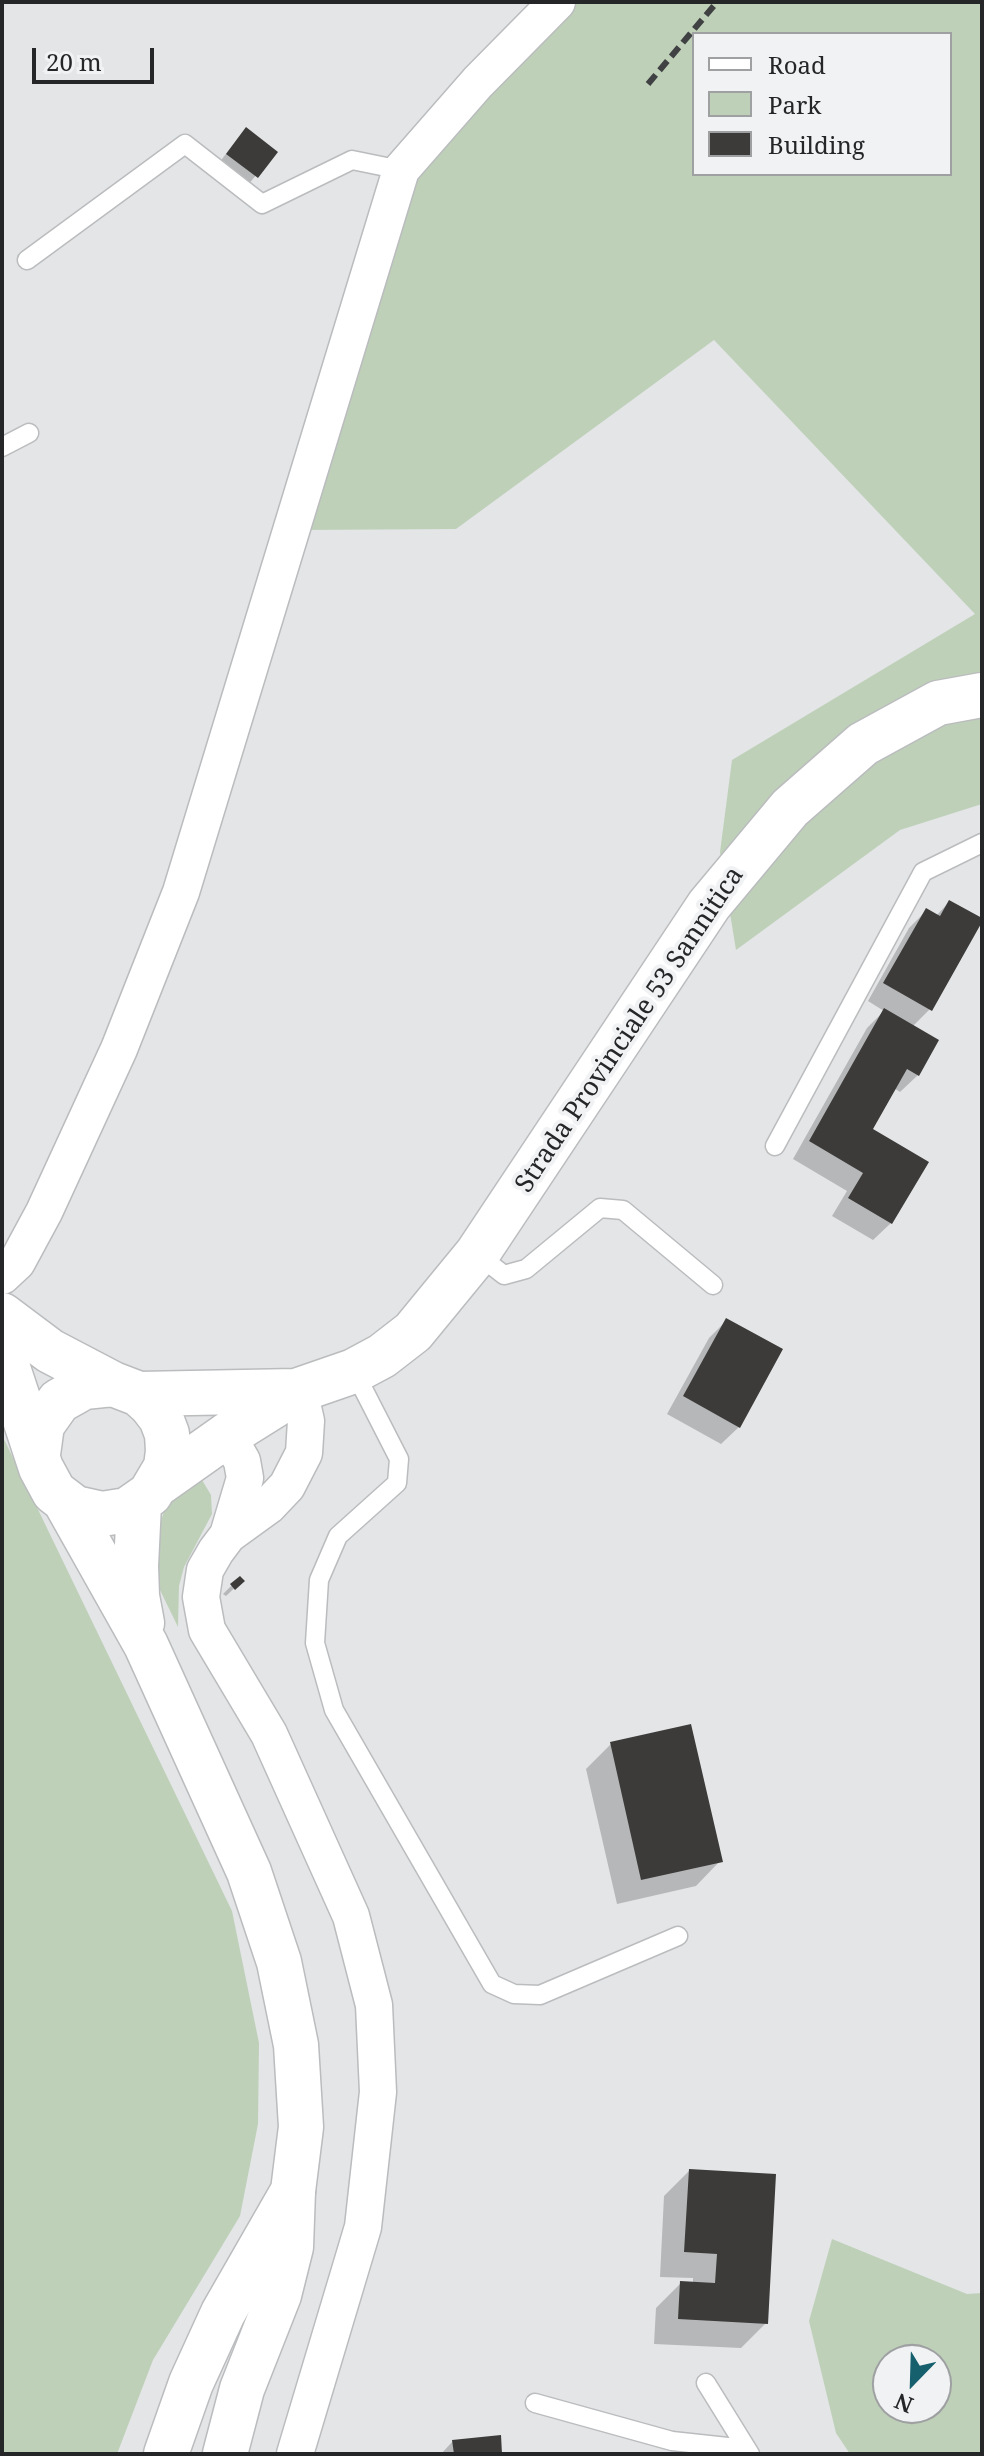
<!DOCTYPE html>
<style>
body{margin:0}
#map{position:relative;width:984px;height:2456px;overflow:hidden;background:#e3e5e7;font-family:"Noto Serif",serif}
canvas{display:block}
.frame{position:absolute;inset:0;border:4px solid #252627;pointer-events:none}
.legend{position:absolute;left:692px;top:32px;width:260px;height:144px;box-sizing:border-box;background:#f1f2f4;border:2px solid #9fa0a2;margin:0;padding:10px 14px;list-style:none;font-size:24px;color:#252627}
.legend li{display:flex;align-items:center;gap:16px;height:40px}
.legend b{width:40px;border:2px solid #9fa0a2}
.north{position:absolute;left:872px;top:2344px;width:80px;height:80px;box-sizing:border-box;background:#f1f2f4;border:2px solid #9fa0a2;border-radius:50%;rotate:203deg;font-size:22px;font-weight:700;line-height:32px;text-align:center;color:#252627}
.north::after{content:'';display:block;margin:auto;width:28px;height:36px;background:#16606e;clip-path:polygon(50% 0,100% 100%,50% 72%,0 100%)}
.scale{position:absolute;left:32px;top:48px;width:122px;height:36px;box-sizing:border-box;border:4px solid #252627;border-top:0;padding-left:10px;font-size:24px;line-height:28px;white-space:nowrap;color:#252627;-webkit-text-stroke:6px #f1f2f4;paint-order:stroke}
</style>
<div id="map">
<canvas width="984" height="2456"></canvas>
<div class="frame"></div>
<ul class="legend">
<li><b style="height:10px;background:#fff"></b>Road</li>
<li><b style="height:22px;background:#bfd0b9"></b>Park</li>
<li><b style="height:22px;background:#3c3b39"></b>Building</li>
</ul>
<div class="north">N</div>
<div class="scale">20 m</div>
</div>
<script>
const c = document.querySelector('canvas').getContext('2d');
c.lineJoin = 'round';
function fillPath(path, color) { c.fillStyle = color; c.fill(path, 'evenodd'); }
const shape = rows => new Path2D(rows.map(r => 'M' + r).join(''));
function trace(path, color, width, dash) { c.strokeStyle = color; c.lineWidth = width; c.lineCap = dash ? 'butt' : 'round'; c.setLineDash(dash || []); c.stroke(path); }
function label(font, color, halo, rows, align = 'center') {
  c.font = font + ' "Noto Serif",serif'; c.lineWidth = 8; c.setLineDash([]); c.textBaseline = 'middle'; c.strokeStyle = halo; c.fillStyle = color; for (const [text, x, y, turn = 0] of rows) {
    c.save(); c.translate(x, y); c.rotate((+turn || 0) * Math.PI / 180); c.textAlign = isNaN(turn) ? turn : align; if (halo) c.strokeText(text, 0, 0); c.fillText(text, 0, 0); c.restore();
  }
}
fillPath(shape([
 [568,2,982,2,982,804,900,830,736,950,720,852,732,760,975,614,714,340,456,529,301,530,406,172],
 [694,34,950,34,950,174,694,174],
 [2,1435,232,1911,259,2043,258,2124,240,2216,153,2360,117,2454,2,2454],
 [186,1479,202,1480,211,1495,212,1514,184,1567,179,1586,178,1627,159,1588,157,1560,159,1528,166,1504],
 [832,2239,967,2294,982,2293,982,2454,850,2454,836,2433,809,2321],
 [888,2360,936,2360,936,2408,888,2408]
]), '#bfd0b9');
fillPath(shape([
 [238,138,275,152,248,185,219,163],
 [949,902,930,1009,912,1027,918,1075,900,1092,894,1088,870,1130,891,1223,873,1240,832,1216,847,1191,793,1159,867,1028,884,1011,868,1001,909,928,927,910,936,916],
 [726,1321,739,1427,721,1444,667,1414,709,1338],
 [242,1581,226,1596,223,1594,232,1585],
 [611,1744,720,1861,696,1886,617,1904,586,1769],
 [689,2171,766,2323,741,2348,654,2344,656,2308,681,2283,693,2284,693,2278,660,2277,664,2196],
 [453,2441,500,2454,441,2454]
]), '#0003');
fillPath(shape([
 [246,127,278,152,258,178,226,154],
 [949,900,982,918,982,922,932,1011,883,983,926,908,940,916],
 [884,1008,939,1040,919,1076,907,1069,873,1129,929,1162,892,1224,848,1198,863,1173,809,1141],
 [726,1318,783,1349,740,1428,683,1396],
 [240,1576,245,1581,235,1590,230,1584],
 [691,1724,723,1862,641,1880,610,1742],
 [689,2169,776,2174,768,2324,678,2319,680,2281,715,2283,717,2254,684,2252],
 [501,2435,502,2454,454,2454,452,2440]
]), '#3c3b39');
const lane = shape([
 [27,260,185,144,262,204,352,160,401,170],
 [2,447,29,433],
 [775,1146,923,872,982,843],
 [477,1254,504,1275,526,1269,600,1208,623,1210,713,1285],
 [354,1371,399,1459,397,1483,338,1536,319,1580,315,1643,334,1710,492,1984,514,1994,540,1995,678,1936],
 [706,2383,750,2454],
 [535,2403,672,2441,746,2449]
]);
const street = shape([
 [2,1276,17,1262,44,1212,119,1049,181,892,401,170,478,82,557,2],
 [227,1435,242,1461,245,1478,228,1535],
 [295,2454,363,2227,378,2092,374,2005,351,1916,269,1734,207,1630,201,1597,205,1570,216,1551,228,1535,268,1506,287,1486,304,1453,306,1421,299,1390]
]);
const secondary = shape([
 [2,1315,50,1351,113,1384,139,1394,151,1405,161,1418,167,1434,168,1451,166,1467,150,1494,127,1510,102,1514,75,1508,54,1492,41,1468,2,1350],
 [139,1394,296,1391],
 [38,1454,42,1425,59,1401,84,1387,113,1384],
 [159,1483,227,1435,299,1390,354,1371,382,1356,413,1332,477,1254,709,905,790,808,863,744,938,703,982,695],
 [65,1501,146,1645,249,1872,279,1962,296,2045,301,2127,293,2191,223,2313,191,2383,166,2454],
 [139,1504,136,1566,137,1596,142,1623]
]);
const primary = shape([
 [225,2454,242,2389,279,2295,291,2247,293,2191]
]);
trace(lane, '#babcbe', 21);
trace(street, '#babcbe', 39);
trace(secondary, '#babcbe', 47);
trace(primary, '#babcbe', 47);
trace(lane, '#fff', 18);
trace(street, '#fff', 36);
trace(secondary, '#fff', 44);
trace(primary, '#fff', 44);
trace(shape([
 [648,84,717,2]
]), '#404142', 6, [12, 6]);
label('26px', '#252627', '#f1f2f4', [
 ["Strada Provinciale 53 Sannitica",630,1030,-56]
]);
</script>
